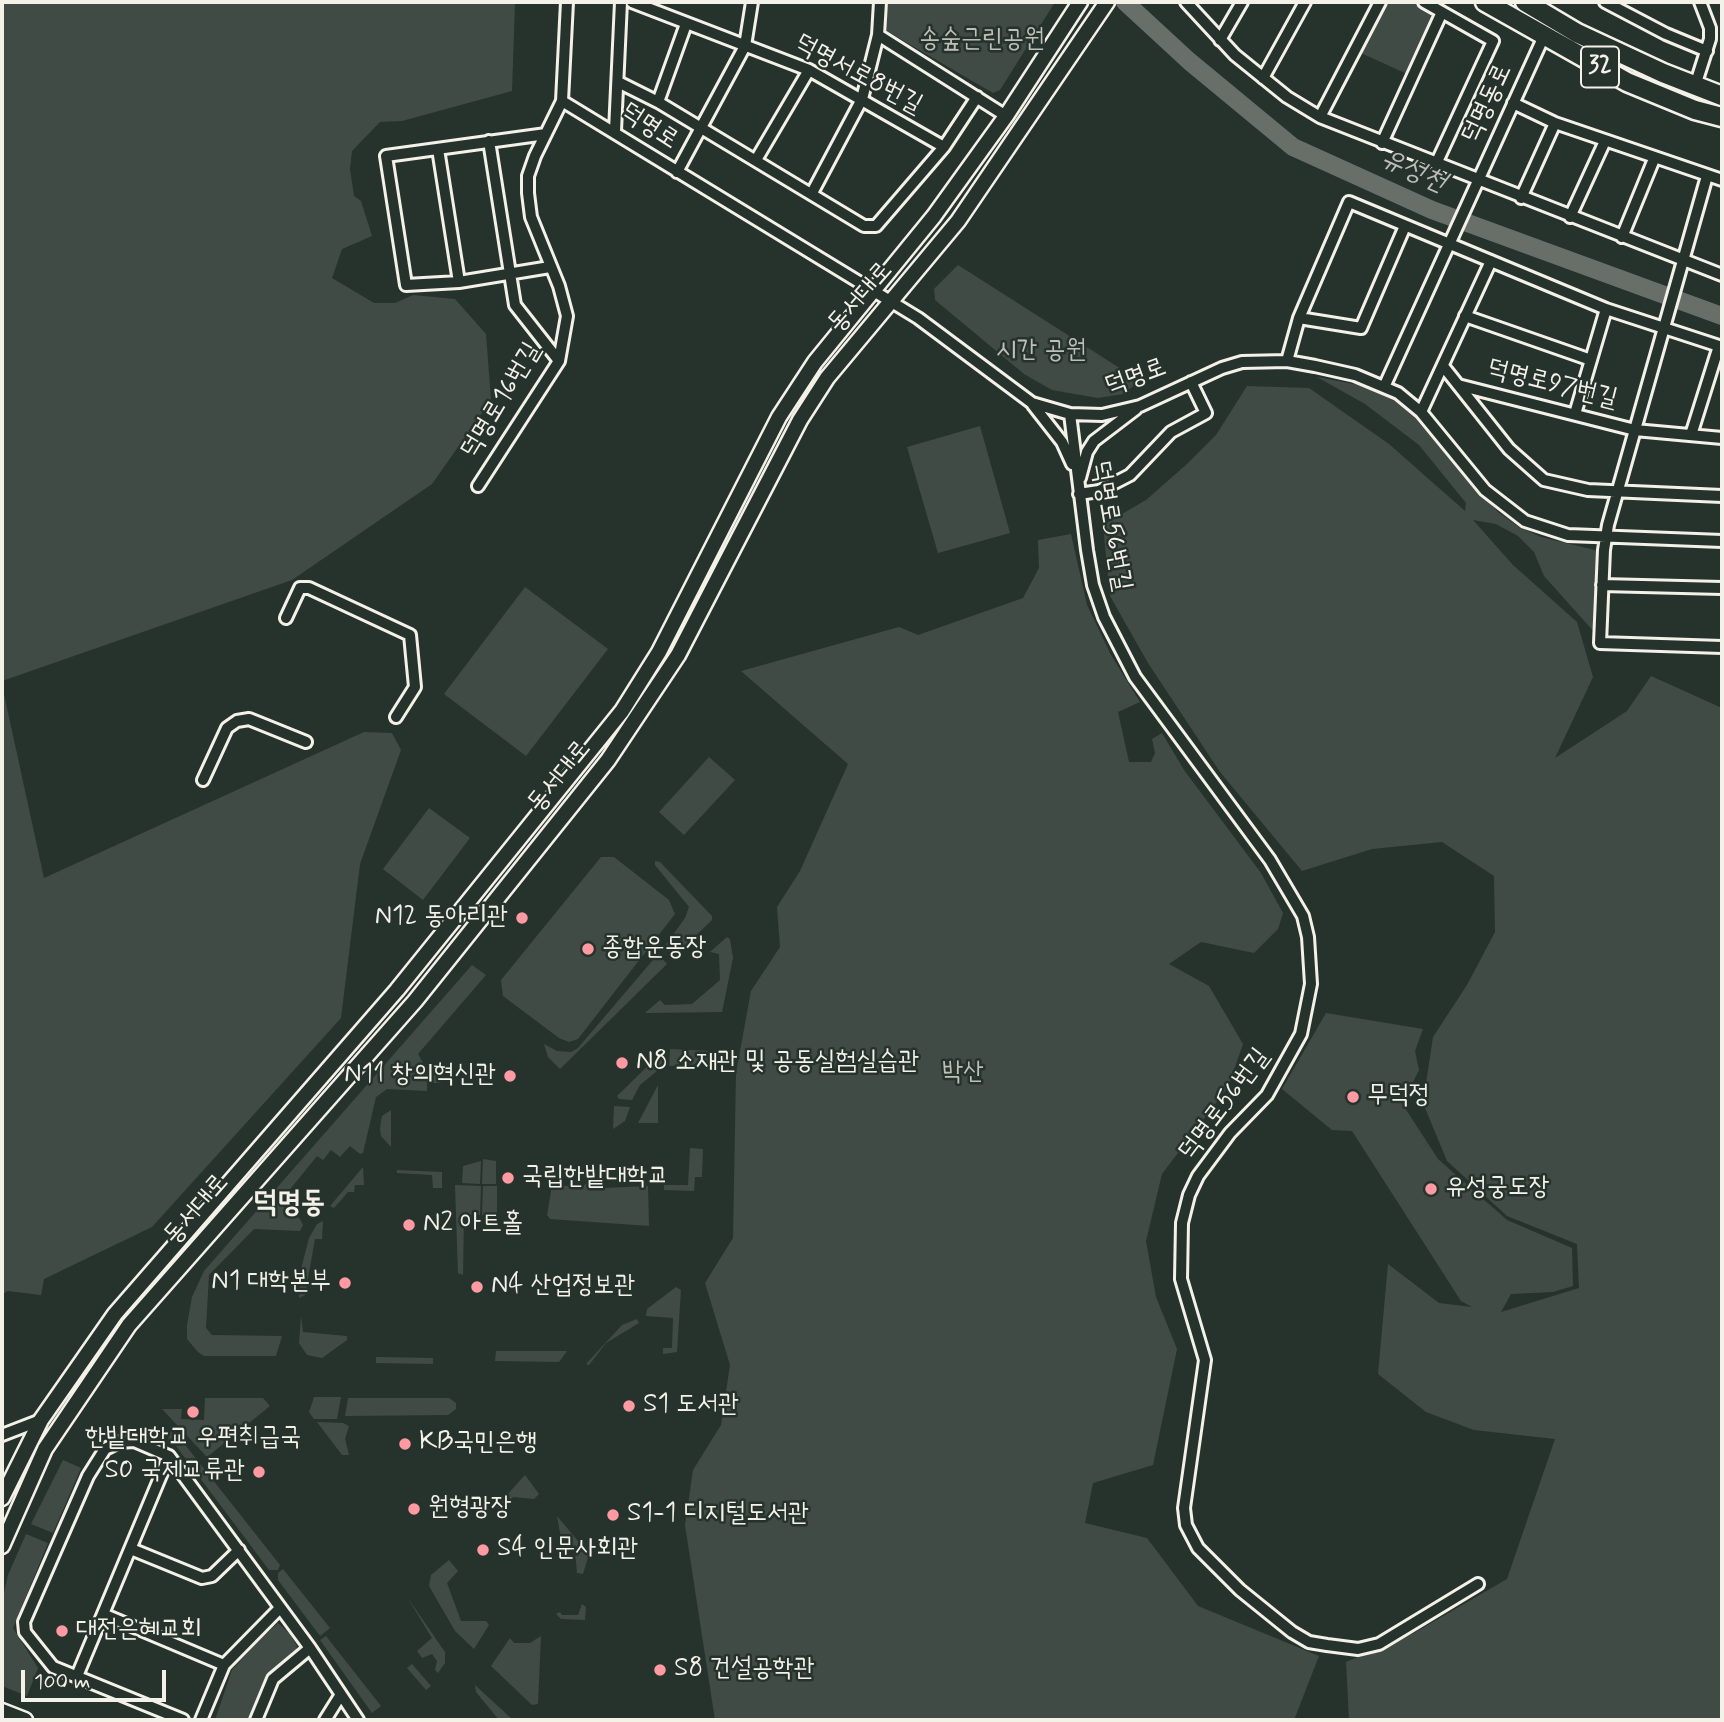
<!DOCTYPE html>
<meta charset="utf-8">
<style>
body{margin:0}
#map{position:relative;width:1724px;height:1722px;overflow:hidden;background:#26332d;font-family:Mynerve,sans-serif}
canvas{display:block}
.frame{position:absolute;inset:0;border:4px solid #f4f1e8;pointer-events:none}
.scale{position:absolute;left:21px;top:1670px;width:145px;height:32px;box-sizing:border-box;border:4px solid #f4f1e8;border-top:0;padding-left:9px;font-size:21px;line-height:24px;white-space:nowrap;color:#f4f1e8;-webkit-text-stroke:5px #26332d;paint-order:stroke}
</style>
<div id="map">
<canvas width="1724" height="1722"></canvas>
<div class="frame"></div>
<div class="scale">100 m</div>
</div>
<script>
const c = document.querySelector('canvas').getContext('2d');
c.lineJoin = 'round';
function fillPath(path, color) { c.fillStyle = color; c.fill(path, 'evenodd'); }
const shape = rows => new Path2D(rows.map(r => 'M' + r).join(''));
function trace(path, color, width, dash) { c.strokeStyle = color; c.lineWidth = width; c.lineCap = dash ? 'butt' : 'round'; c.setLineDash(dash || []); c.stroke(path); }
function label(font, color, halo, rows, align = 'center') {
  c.font = font + ' Mynerve,"Poor Story",sans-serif'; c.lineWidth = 5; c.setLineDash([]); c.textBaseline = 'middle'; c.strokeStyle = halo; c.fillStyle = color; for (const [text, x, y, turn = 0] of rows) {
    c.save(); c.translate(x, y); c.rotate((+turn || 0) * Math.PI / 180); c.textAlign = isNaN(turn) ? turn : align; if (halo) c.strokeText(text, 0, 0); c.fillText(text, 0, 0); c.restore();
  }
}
fillPath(shape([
 [2,2,515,2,512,91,402,121,380,122,352,151,350,169,354,196,361,201,372,236,342,249,332,278,374,303,395,303,413,295,455,299,486,334,491,400,432,484,292,580,2,681],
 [888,2,1055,2,1000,90,993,93,885,30],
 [1388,2,1413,2,1431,12,1432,20,1407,74,1361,53],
 [958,265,1140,381,1123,394,1098,398,1052,390,1024,374,935,300,934,289],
 [1317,377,1359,385,1397,401,1416,417,1498,512,1519,527,1541,537,1599,551,1596,634,1544,576,1534,552,1518,536,1496,524,1473,520,1513,565,1577,622,1593,677,1555,758,1627,711,1651,676,1722,708,1722,1720,1349,1720,1346,1662,1414,1633,1507,1579,1555,1439,1474,1430,1426,1412,1378,1374,1388,1264,1439,1303,1472,1307,1461,1301,1352,1131,1332,1130,1282,1089,1326,1013,1423,1029,1415,1051,1419,1070,1409,1090,1405,1108,1438,1159,1507,1220,1572,1248,1573,1286,1553,1292,1511,1294,1501,1312,1579,1288,1577,1244,1507,1216,1447,1161,1423,1103,1433,1037,1467,985,1495,932,1494,876,1442,842,1372,849,1302,871,1220,772,1148,663,1110,596,1103,525,1146,500,1187,464,1216,435,1247,386,1309,388,1389,444,1465,511,1466,503,1419,445,1365,404],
 [980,426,1010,533,938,553,907,447],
 [1071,534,1087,605,1111,655,1140,702,1118,712,1129,762,1151,762,1155,753,1152,739,1162,733,1184,770,1261,873,1283,913,1278,929,1254,953,1201,942,1169,964,1209,986,1243,1044,1228,1087,1162,1174,1146,1241,1156,1297,1177,1349,1153,1465,1093,1483,1085,1523,1147,1538,1198,1606,1319,1656,1294,1720,715,1720,685,1525,693,1470,721,1425,730,1365,705,1283,733,1238,736,1073,751,991,780,947,777,907,800,871,848,764,741,671,899,627,918,635,1023,598,1039,568,1038,540],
 [525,587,608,649,526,756,444,694],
 [2,685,44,878,364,732,392,733,401,750,360,864,341,1018,152,1227,44,1279,41,1295,8,1291,2,1294],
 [709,757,735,780,684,835,659,812],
 [429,808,470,838,423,900,383,869],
 [601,857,614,857,669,900,675,914,578,1039,569,1042,559,1038,503,996,501,980],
 [655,861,660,862,712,916,712,920,674,957,664,947,685,918,689,907,655,865],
 [727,937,730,939,733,958,722,1012,645,1013,660,1000,665,1005,692,1004,720,980,719,954,710,952],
 [658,954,667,964,560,1069,548,1057,544,1044,557,1051,571,1052,578,1048],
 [472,965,486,975,418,1054,425,1066,441,1068,441,1083,427,1083,427,1091,387,1089,376,1097,363,1153,360,1154,350,1146,340,1157,331,1150,323,1160,317,1156,279,1203,300,1219,303,1225,300,1231,254,1229,209,1275,206,1328,212,1335,282,1336,276,1356,204,1356,198,1352,187,1339,187,1325,192,1297,204,1271],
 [670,1049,712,1051,709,1065,669,1066],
 [661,1053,663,1066,640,1085,632,1100,619,1099,617,1096],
 [658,1085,658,1123,638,1123],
 [614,1106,630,1107,625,1121,613,1129],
 [391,1110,391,1147,381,1136,380,1128,382,1116],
 [690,1148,703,1149,702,1177,695,1177,694,1191,664,1190,664,1185,688,1185],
 [483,1159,496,1161,496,1184,482,1184],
 [481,1161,480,1184,462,1183,463,1166],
 [363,1167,364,1185,355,1185,354,1192,348,1192,334,1208,330,1206],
 [397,1170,442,1172,442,1188,433,1188,432,1175,397,1173],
 [602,1180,605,1188,648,1186,649,1226,550,1219,547,1215,552,1185,583,1187,588,1181],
 [455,1185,481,1186,480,1215,464,1215,463,1275,458,1273],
 [483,1186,497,1186,497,1215,482,1215],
 [323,1221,322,1239,315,1239,305,1295,299,1298,301,1269,309,1238,317,1224],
 [676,1287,681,1290,677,1352,663,1354,663,1348,672,1348,673,1318,646,1316,647,1309],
 [301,1316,303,1332,347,1336,347,1340,322,1358,307,1355,299,1343],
 [637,1319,639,1323,606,1343,589,1365,586,1364,622,1325],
 [496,1351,567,1351,559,1362,495,1361],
 [376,1357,433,1358,433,1364,376,1363],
 [314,1397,341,1397,337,1419,314,1419,309,1412],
 [205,1398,263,1398,270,1406,207,1457,162,1409,182,1409,181,1419,204,1420],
 [348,1398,449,1398,456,1403,456,1409,448,1415,345,1416],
 [317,1422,343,1423,349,1426,345,1439,349,1455,342,1455],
 [170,1431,175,1432,280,1565,278,1570,269,1570,176,1446,168,1441],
 [63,1460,81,1468,53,1533,31,1524],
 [525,1475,539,1494,534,1499,513,1497,501,1511,496,1507],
 [557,1516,589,1554,583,1574,577,1573,575,1552,563,1549],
 [26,1534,48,1543,13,1628,38,1668,27,1696,2,1686,2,1601,8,1575],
 [449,1560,458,1571,447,1583,461,1621,486,1621,489,1625,474,1649,455,1631,429,1586,431,1575],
 [283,1569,330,1628,320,1636,278,1580,278,1573],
 [407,1597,445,1652,445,1663,438,1673,435,1670,437,1661,432,1654,422,1658,417,1651,432,1638],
 [582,1604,586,1607,585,1620,561,1619,556,1614,560,1612,562,1615,578,1615],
 [278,1623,289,1633,297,1646,296,1652,269,1675,249,1720,215,1720,232,1670,257,1642],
 [326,1636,381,1706,372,1713,320,1640],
 [541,1636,538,1704,532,1705,491,1666,510,1638,514,1643,530,1643],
 [412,1664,431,1686,426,1690,407,1668],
 [475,1685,513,1720,499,1720,476,1692]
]), '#414b45');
trace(shape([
 [1125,2,1189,61,1293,147,1432,210,1722,316]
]), '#676f68', 18);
const minor = shape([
 [567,2,562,101,918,318,1032,403,1070,414,1102,415,1140,406,1222,368,1242,362,1287,361,1315,366,1355,375,1398,393,1421,412,1485,490,1525,521,1568,535,1722,541],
 [632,2,809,70,944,147],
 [1186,2,1235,55,1287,97,1320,117,1722,275],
 [1424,2,1493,41,1436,164],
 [1605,2,1666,34,1707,51],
 [878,35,1006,116],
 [1220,40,1242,2],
 [1263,78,1305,2],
 [618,82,658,102,864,226,876,226,944,147,977,97],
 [1695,86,1710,39,1710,28,1700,2],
 [658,102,686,24],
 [1513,103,1555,123,1722,180],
 [1320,117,1380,2],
 [615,131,621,2],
 [546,134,386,156,406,285,459,282,550,267],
 [489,141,515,305,559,361],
 [1382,143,1442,12],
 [438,149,459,282],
 [756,160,809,70],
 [677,172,745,46,752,2],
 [1707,176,1608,525,1604,550,1600,643,1722,647],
 [812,193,862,99,878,35,880,2],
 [1521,198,1555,123],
 [1570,217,1605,141],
 [1622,237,1654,159],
 [1465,316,1591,360],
 [1299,318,1361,328,1405,226],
 [1287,361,1299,318,1349,202,1606,309,1722,347],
 [1443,366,1509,449,1544,480,1588,490,1722,496],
 [1385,385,1544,36],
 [1458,385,1635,430,1722,438],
 [1033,405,1062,442,1072,464],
 [1421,412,1491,261],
 [1070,414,1087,550,1093,585,1104,617,1135,677,1270,860,1303,916,1308,937,1311,984,1301,1034,1267,1095,1230,1133,1198,1176,1189,1195,1182,1223,1181,1279,1205,1360,1184,1508,1186,1525,1198,1548,1240,1590,1292,1632,1309,1642,1327,1645,1358,1649,1379,1644,1478,1584],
 [1575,414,1606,309],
 [1691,435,1719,346],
 [1080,478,1087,452,1094,441,1136,409],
 [478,486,559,361,567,316,559,286,531,217,528,193,528,176,535,156,562,101],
 [1079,494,1099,491,1130,475,1171,432,1206,413,1191,382],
 [1602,585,1722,588],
 [286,618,300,588,309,588,410,635,415,687,396,717],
 [203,780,227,728,237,721,249,719,306,742],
 [2,1435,41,1420],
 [131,1549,202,1578,212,1576,239,1550],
 [103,1614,224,1665],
 [77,1676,169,1456],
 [183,1720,53,1667,25,1632,24,1622,88,1476,105,1449,119,1442,134,1441,169,1456,310,1648,358,1720],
 [201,1720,224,1665,280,1608],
 [256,1720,273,1679,310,1648],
 [325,1720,340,1696]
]);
const tertiary = shape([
 [2,1498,41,1420,115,1314,397,990,622,711,659,652,779,417,815,362,934,216,1006,116,1080,2],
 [2,1546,45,1449,129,1325,415,1001,608,760,678,655,800,420,827,378,958,221,1107,2],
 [2,1711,25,1720]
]);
const primary = shape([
 [1485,2,1627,82,1695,110,1722,117],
 [1525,2,1577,33,1663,73,1722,96]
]);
trace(minor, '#f4f1e8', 16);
trace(tertiary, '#f4f1e8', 19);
trace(primary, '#f4f1e8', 23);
trace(minor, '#26332d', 10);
trace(tertiary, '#26332d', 14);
trace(primary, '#26332d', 18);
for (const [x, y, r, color] of [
 [522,918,7,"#ff9aa2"],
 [588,949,7,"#ff9aa2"],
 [622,1063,7,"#ff9aa2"],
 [510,1076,7,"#ff9aa2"],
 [1353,1097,7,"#ff9aa2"],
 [508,1178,7,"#ff9aa2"],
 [1431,1189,7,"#ff9aa2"],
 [409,1225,7,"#ff9aa2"],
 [345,1283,7,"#ff9aa2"],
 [477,1287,7,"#ff9aa2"],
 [629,1406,7,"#ff9aa2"],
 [193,1412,7,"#ff9aa2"],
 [405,1444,7,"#ff9aa2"],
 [259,1472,7,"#ff9aa2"],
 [414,1509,7,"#ff9aa2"],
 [613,1515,7,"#ff9aa2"],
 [483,1550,7,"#ff9aa2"],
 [62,1631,7,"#ff9aa2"],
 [660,1670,7,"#ff9aa2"]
]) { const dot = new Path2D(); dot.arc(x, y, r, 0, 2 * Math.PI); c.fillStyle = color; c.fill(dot); trace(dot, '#26332d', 2.5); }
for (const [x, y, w] of [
 [1600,67,38]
]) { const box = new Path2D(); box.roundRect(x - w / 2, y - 20.5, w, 41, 5); c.fillStyle = '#26332d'; c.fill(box); trace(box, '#f4f1e8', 2); }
label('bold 24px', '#f4f1e8', null, [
 ["32",1600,67]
]);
label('26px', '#bebfb7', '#26332d', [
 ["송숲근린공원",982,41],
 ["시간 공원",1041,352],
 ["박산",963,1074]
]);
label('26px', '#f4f1e8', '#26332d', [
 ["덕명서로8번길",858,75,28],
 ["덕명동로",1488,104,-65],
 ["덕명로",649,127,33],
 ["동서대로",861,298,-49],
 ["덕명로",1136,378,-20],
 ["덕명로97번길",1552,385,14],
 ["덕명로16번길",502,401,-59],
 ["덕명로56번길",1110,526,80],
 ["동서대로",560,777,-51],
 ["덕명로56번길",1225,1105,-53],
 ["동서대로",197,1210,-49]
]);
label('26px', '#f4f1e8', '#26332d', [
 ["N12 동아리관",508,918,"right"],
 ["종합운동장",602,949],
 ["N8 소재관 및 공동실험실습관",636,1063],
 ["N11 창의혁신관",496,1076,"right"],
 ["무덕정",1367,1097],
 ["국립한밭대학교",522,1178],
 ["유성궁도장",1445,1189],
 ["N2 아트홀",423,1225],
 ["N1 대학본부",331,1283,"right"],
 ["N4 산업정보관",491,1287],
 ["S1 도서관",643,1406],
 ["한밭대학교 우편취급국",193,1439,"center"],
 ["KB국민은행",419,1444],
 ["S0 국제교류관",245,1472,"right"],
 ["원형광장",428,1509],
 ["S1-1 디지털도서관",627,1515],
 ["S4 인문사회관",497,1550],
 ["대전은혜교회",76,1631],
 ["S8 건설공학관",674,1670]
], 'left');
label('italic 28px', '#bcbdb5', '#26332d', [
 ["유성천",1413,172,24]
]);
label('bold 30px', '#f4f1e8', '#26332d', [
 ["덕명동",289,1205]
]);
</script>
